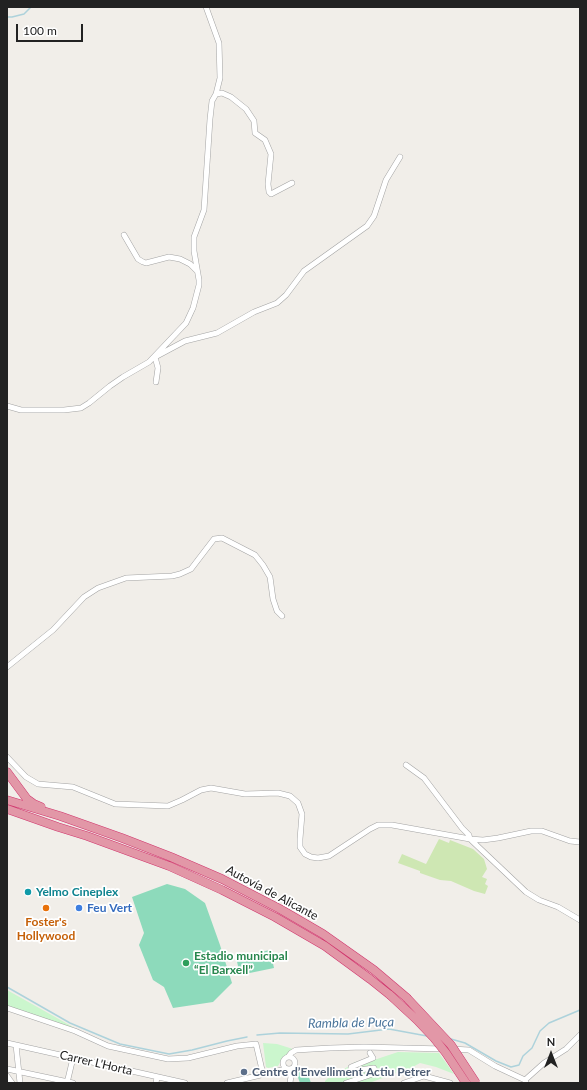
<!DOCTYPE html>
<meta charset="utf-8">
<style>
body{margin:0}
#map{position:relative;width:587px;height:1090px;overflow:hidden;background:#f1eee9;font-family:Lato,sans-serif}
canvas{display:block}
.frame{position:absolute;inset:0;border:8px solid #222;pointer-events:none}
.north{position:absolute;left:531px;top:1034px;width:40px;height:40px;-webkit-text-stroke:3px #fff;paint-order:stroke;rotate:0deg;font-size:11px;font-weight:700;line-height:16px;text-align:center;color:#222}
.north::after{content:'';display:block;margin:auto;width:14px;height:18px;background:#222;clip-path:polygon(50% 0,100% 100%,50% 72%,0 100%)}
.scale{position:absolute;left:16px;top:24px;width:67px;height:18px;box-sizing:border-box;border:2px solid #222;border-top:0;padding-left:5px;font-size:12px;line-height:14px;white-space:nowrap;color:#222;-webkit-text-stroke:3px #fff;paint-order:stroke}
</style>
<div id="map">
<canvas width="587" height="1090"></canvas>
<div class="frame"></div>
<div class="north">N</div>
<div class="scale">100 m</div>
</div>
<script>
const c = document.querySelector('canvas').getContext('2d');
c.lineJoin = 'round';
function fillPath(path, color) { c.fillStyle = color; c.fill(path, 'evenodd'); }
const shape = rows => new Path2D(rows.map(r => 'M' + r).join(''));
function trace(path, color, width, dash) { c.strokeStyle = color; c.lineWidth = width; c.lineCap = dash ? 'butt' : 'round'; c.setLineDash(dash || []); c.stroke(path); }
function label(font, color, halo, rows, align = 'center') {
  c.font = font + ' Lato,sans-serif'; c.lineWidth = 3.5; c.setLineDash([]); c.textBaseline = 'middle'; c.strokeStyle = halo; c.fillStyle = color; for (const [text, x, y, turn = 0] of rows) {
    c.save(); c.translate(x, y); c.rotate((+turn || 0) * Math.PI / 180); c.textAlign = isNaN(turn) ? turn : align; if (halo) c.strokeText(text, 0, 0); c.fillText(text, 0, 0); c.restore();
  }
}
fillPath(shape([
 [439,839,449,843,450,840,473,849,484,859,487,869,482,877,487,879,485,884,488,886,485,894,474,891,451,881,440,880,420,873,420,871,398,863,402,854,426,864]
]), '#cee7b3');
fillPath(shape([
 [7,990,73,1027,72,1029,18,1010,7,1005],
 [263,1043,277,1044,293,1049,282,1059,278,1066,268,1068,266,1067],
 [398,1052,439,1053,454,1074,436,1067,420,1063,409,1069,396,1071,396,1073,372,1082,325,1083,325,1081,328,1078,332,1077,355,1062,377,1059]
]), '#cbf6cd');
fillPath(shape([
 [167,884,185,889,205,903,220,945,232,983,213,1002,173,1008,164,987,153,980,139,945,144,933,132,897],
 [270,950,274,968,240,975,236,957],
 [306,1069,311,1083,300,1083,296,1072]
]), '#8ddabb');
trace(shape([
 [7,17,12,17,24,14,31,7],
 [7,987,70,1023,120,1044,169,1054,192,1050,227,1041,247,1037],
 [257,1035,280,1033,348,1034,389,1029,427,1036],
 [451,1039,465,1043,496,1061,511,1067,519,1065,523,1056,532,1048,540,1031,549,1023,580,1010]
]), '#add2db', 1.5);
const minor = shape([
 [216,94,222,93,231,97,246,109,254,121,255,133,265,140,271,154,268,184,269,192,271,194,292,183],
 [124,235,138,259,143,262,146,263,169,257,180,259,190,264,197,271],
 [156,382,158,368,155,357,185,341,217,333,254,312,277,303,286,295,304,271,367,226,374,216,386,180,400,157],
 [7,406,21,410,64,410,81,408,89,403,110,386,123,377,149,362,186,323,193,308,199,285,199,280,194,251,194,237,204,210,210,119,212,101,216,94,220,78,219,43,206,7],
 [7,667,53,630,84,597,98,588,126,578,172,576,180,574,191,569,214,539,222,538,255,555,263,565,270,577,273,599,277,611,282,616],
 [7,757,26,777,38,784,73,787,115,804,168,806,182,800,201,790,211,788,245,794,278,793,290,796,298,803,302,814,300,839,300,847,305,854,311,857,318,858,329,856,370,829,378,825,392,825,470,839,483,840,498,838,531,831,542,831,570,841,580,842],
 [406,765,424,778,462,828,469,835,470,839,526,892,539,900,558,907,580,920],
 [7,1008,75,1031,108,1046,168,1059,188,1058,237,1046,256,1044,263,1074],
 [7,1043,185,1083],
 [16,1045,20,1083],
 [452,1049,469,1050,495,1066,525,1080,526,1083],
 '283 1063a6 6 0 1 1 12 0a6 6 0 1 1-12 0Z',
 [288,1057,291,1053,296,1050,330,1048,364,1047,444,1049],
 [7,1069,73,1083],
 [7,1076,12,1083],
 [525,1080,544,1063,566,1049,580,1035],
 [67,1083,73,1058],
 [156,1083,157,1077],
 [227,1083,286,1069],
 [290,1083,292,1069],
 [346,1083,376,1073,374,1068,352,1071,351,1069,351,1067,373,1058,370,1053],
 [404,1083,424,1076,450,1083]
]);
const highway = shape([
 [7,772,27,799,34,804,41,807],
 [7,800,60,816,122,838,171,857,222,879,280,909,323,934,374,970,407,998],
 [7,809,58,827,87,836,169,866,222,890,275,917,325,946,370,979,390,995]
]);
trace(minor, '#a3a3a3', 6);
trace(highway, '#d0366d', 9);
trace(minor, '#fff', 5);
trace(highway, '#e297a7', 8);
const highwayBridge = shape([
 [390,995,417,1020,434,1038,446,1053,466,1083],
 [407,998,451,1045,476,1083]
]);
trace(highwayBridge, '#d0366d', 9, []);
trace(highwayBridge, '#e297a7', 8);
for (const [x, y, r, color] of [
 [28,892,4,"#0f9aa8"],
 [46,908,4,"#e8710a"],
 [79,908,4,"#3f7fe0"],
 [186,963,4,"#2e9e5b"],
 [244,1072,4,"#5c6f8a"]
]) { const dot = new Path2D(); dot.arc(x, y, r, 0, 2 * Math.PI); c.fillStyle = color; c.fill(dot); trace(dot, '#fff', 1.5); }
label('bold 12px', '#0d838f', '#fff', [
 ["Yelmo Cineplex",36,892]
], 'left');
label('12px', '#222', '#fff', [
 ["Autovía de Alicante",272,893,28],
 ["Carrer L'Horta",96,1063,13]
]);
label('bold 12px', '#366cbe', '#fff', [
 ["Feu Vert",87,908]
], 'left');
label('bold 12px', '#c56008', '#fff', [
 ["Foster's",46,922],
 ["Hollywood",46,936]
]);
label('bold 12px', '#27864d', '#fff', [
 ["Estadio municipal",194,956],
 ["“El Barxell”",194,970]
], 'left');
label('bold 12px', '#4e5e75', '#fff', [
 ["Centre d’Envelliment Actiu Petrer",252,1072]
], 'left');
label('italic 13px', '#4c769c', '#fff', [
 ["Rambla de Puça",351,1023,-1]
]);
</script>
